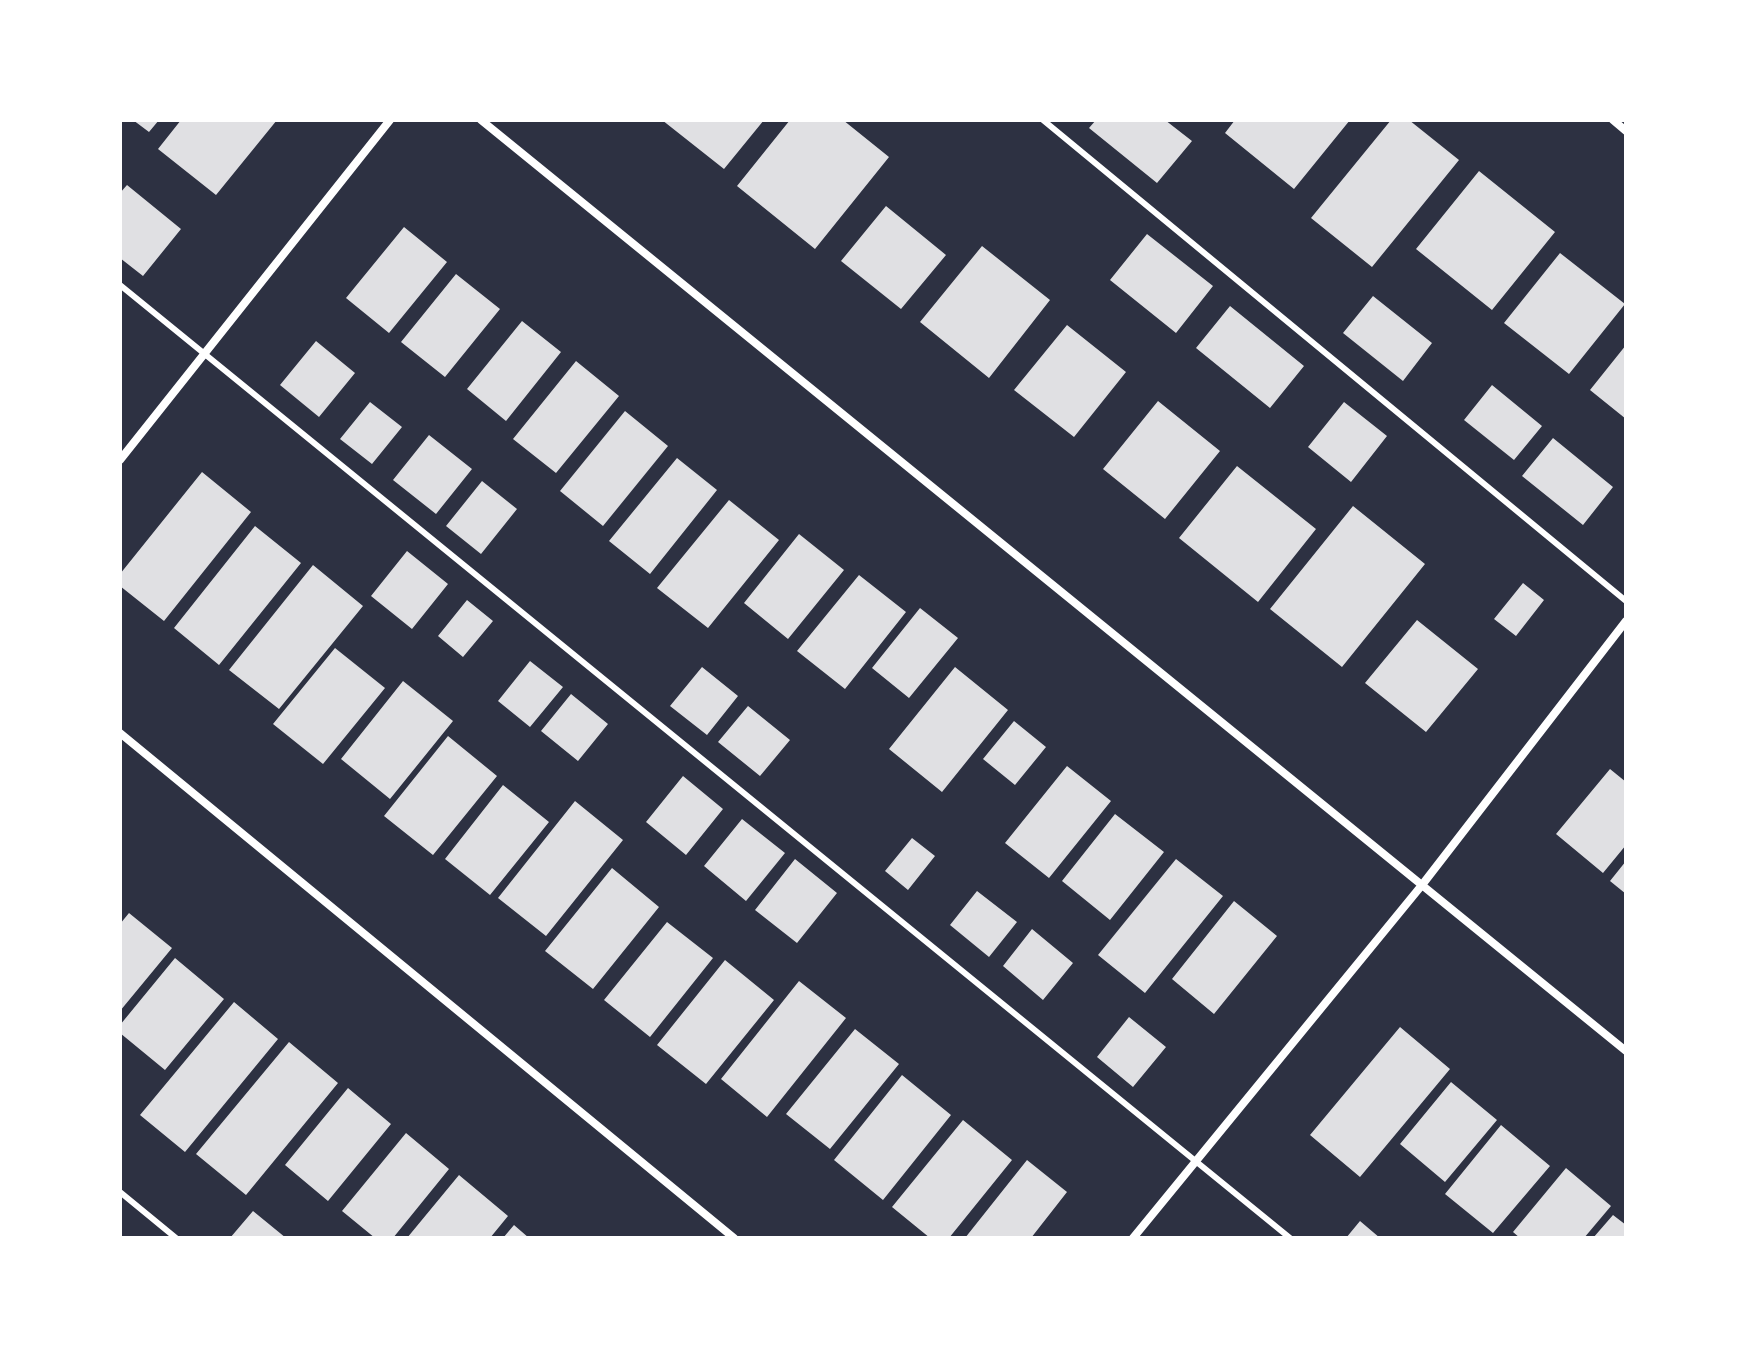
<!DOCTYPE html>
<style>
body{margin:0}
#map{position:relative;width:1746px;height:1358px;overflow:hidden;background:#2d3142;font-family:"PT Sans",sans-serif}
canvas{display:block}
.frame{position:absolute;inset:0;border:122px solid #fff;pointer-events:none}
</style>
<div id="map">
<canvas width="1746" height="1358"></canvas>
<div class="frame"></div>
</div>
<script>
const c = document.querySelector('canvas').getContext('2d');
c.lineJoin = 'round';
function fillPath(path, color) { c.fillStyle = color; c.fill(path, 'evenodd'); }
const shape = rows => new Path2D(rows.map(r => 'M' + r).join(''));
function trace(path, color, width, dash) { c.strokeStyle = color; c.lineWidth = width; c.lineCap = dash ? 'butt' : 'round'; c.setLineDash(dash || []); c.stroke(path); }
fillPath(shape([
 [133,120,159,120,149,132],
 [181,120,277,120,216,195,158,149],
 [662,120,764,120,724,169],
 [790,120,843,120,889,157,815,249,737,186],
 [1096,120,1165,120,1192,141,1157,183,1089,128],
 [1235,120,1350,120,1294,189,1225,133],
 [1391,120,1409,120,1459,160,1372,267,1311,218],
 [1479,171,1555,232,1492,310,1416,249],
 [127,185,181,229,143,276,120,258,120,193],
 [886,206,946,255,901,309,841,261],
 [404,227,447,262,389,333,346,298],
 [1147,234,1213,286,1176,333,1110,280],
 [982,246,1050,300,989,378,920,322],
 [1560,253,1625,304,1569,374,1504,323],
 [456,274,500,309,445,377,401,342],
 [1373,296,1432,343,1403,381,1343,333],
 [1230,306,1304,366,1270,408,1196,348],
 [522,321,561,352,506,421,467,389],
 [1067,325,1126,372,1074,437,1014,390],
 [316,341,355,373,319,417,280,385],
 [1626,345,1626,419,1590,390],
 [576,361,619,396,556,473,513,439],
 [1492,385,1542,426,1514,460,1464,420],
 [1158,401,1220,451,1165,519,1103,469],
 [370,402,402,427,372,464,340,439],
 [1344,402,1387,436,1351,482,1308,447],
 [625,411,668,446,603,526,560,491],
 [429,435,472,469,436,514,393,480],
 [1553,438,1613,487,1583,525,1522,476],
 [677,458,717,490,650,574,609,541],
 [1237,466,1316,529,1258,602,1179,538],
 [202,472,251,512,164,621,120,586,120,574],
 [482,481,517,509,481,554,446,526],
 [729,500,779,540,708,628,657,588],
 [1353,506,1425,564,1342,667,1270,609],
 [255,526,301,563,219,665,174,628],
 [799,534,844,570,788,639,744,603],
 [407,551,448,584,412,629,371,596],
 [313,565,363,606,279,709,229,670],
 [859,575,906,612,845,689,797,651],
 [1523,583,1544,600,1516,636,1494,619],
 [467,600,493,621,463,657,438,636],
 [920,608,958,638,909,698,872,668],
 [1417,620,1478,669,1426,732,1365,683],
 [335,648,385,688,323,764,273,724],
 [530,661,563,687,530,727,498,701],
 [702,667,738,696,707,735,670,706],
 [955,667,1008,710,942,792,889,749],
 [403,681,453,721,390,799,341,759],
 [571,694,608,724,578,761,541,731],
 [748,706,790,740,760,776,718,742],
 [1014,721,1046,747,1015,785,983,759],
 [448,736,497,776,433,855,384,816],
 [1067,766,1111,801,1049,878,1005,843],
 [1610,769,1626,782,1626,845,1603,873,1556,834],
 [683,776,723,809,686,855,646,822],
 [503,785,549,822,490,895,445,859],
 [575,801,623,840,546,936,498,898],
 [1115,814,1164,852,1110,920,1062,881],
 [742,819,785,853,746,901,704,866],
 [912,838,935,856,908,890,885,871],
 [795,859,837,893,797,943,755,910],
 [1176,859,1223,896,1145,993,1098,955],
 [1626,861,1626,894,1610,881],
 [612,868,659,907,593,989,545,951],
 [977,891,1017,922,989,957,950,925],
 [1234,901,1277,936,1214,1014,1172,979],
 [129,913,172,948,120,1011,120,924],
 [667,922,713,958,650,1037,604,1000],
 [1032,929,1073,963,1043,1000,1003,966],
 [175,958,224,999,165,1070,120,1033,120,1025],
 [725,960,774,1000,706,1084,657,1045],
 [799,981,846,1018,767,1117,721,1079],
 [234,1002,278,1039,185,1152,140,1115],
 [1129,1017,1166,1047,1133,1087,1097,1057],
 [1400,1027,1450,1069,1360,1177,1310,1135],
 [855,1029,899,1064,830,1149,786,1114],
 [289,1042,338,1083,246,1195,196,1154],
 [902,1075,951,1115,883,1200,834,1160],
 [1451,1082,1497,1120,1445,1182,1400,1144],
 [348,1088,391,1124,328,1201,285,1165],
 [963,1120,1012,1160,949,1238,930,1238,892,1207],
 [1501,1125,1550,1166,1493,1233,1445,1194],
 [406,1133,449,1169,393,1238,375,1238,342,1211],
 [1027,1160,1067,1192,1031,1238,965,1238],
 [1566,1168,1611,1206,1584,1238,1520,1238,1513,1232],
 [459,1175,508,1216,490,1238,407,1238],
 [253,1211,286,1238,230,1238],
 [1613,1215,1626,1225,1626,1238,1593,1238],
 [1360,1221,1380,1238,1346,1238],
 [514,1225,529,1238,503,1238]
]), '#e0e0e3');
trace(shape([
 [1043,120,1626,601],
 [120,285,1290,1238],
 [120,1192,176,1238]
]), '#fff', 6);
trace(shape([
 [481,120,1626,1051],
 [1613,120,1626,131],
 [120,460,390,120],
 [120,733,734,1238],
 [1133,1238,1422,885,1626,621]
]), '#fff', 8);
</script>
